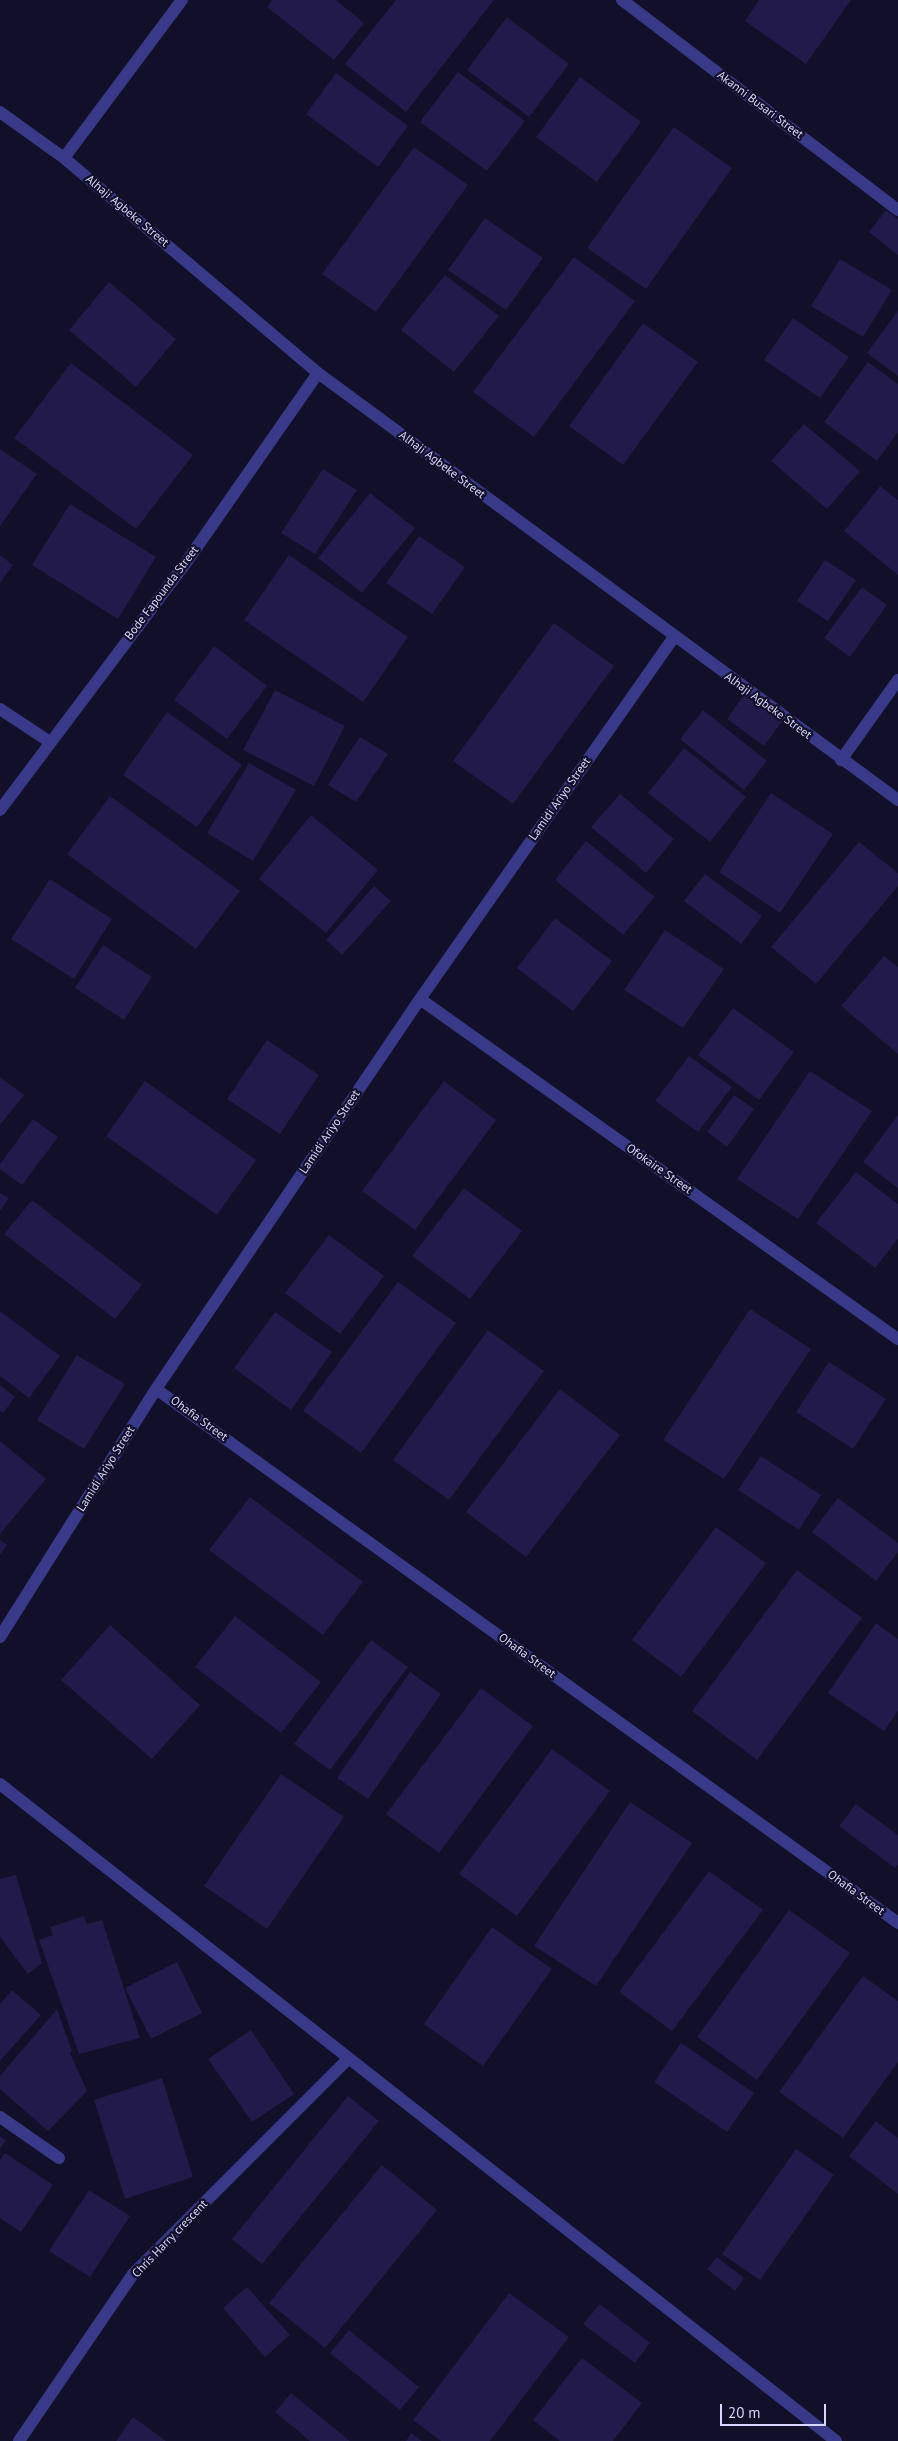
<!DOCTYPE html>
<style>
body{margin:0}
#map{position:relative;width:898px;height:2441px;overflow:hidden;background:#120f28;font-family:"PT Sans",sans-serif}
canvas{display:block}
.scale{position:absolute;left:720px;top:2404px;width:106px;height:22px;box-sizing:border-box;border:2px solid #d8d6ff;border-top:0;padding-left:6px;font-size:15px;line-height:18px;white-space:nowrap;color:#d8d6ff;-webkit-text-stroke:4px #120f28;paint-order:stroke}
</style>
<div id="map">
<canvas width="898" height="2441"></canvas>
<div class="scale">20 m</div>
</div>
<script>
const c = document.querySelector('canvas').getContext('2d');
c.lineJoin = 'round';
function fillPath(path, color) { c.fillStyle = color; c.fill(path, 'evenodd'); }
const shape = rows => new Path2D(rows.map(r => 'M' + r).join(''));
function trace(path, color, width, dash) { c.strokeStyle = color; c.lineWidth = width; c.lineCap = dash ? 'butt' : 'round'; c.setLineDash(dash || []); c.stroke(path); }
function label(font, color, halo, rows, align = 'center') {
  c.font = font + ' "PT Sans",sans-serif'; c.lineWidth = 4.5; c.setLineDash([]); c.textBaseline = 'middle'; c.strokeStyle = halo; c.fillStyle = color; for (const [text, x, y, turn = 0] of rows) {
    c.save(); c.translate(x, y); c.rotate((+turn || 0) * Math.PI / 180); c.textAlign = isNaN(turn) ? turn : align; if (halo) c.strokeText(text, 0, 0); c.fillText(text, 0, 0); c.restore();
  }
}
fillPath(shape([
 [272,0,336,0,364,23,334,60,267,7],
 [396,0,494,0,406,112,345,64],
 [759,0,851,0,806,64,745,21],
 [507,17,569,64,529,117,467,70],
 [458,72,525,121,487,171,420,122],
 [336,73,408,126,378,167,306,114],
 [580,77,641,122,597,182,536,137],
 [674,127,732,168,646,289,587,248],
 [414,147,468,185,376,312,322,274],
 [886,210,898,219,898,255,869,232],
 [485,218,543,258,506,310,448,270],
 [574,257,635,301,534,437,473,392],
 [840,259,892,290,863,337,811,306],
 [445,275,499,316,454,372,401,330],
 [109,282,176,339,136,387,69,330],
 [898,311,898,376,867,353],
 [793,318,849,357,820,398,764,360],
 [643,323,698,362,623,465,569,426],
 [868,362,898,384,898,432,877,461,824,422],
 [71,363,193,455,136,529,14,438],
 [804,424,860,471,827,509,771,461],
 [0,449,37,474,0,526],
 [323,469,357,490,315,554,281,533],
 [880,486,898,500,898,575,844,531],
 [370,493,415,528,362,593,318,558],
 [70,504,156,557,118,619,32,565],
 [419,536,465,567,432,614,386,583],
 [0,555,13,565,0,583],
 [289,555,408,637,363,702,244,620],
 [825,560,856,580,828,621,797,601],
 [862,587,887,605,850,657,824,638],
 [554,623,614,666,513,804,453,761],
 [214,646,267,686,227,739,174,700],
 [275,690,345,726,314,786,243,750],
 [746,692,784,719,764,746,727,719],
 [703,710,767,761,744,790,680,739],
 [167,712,242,765,197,827,123,775],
 [360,737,388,754,356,802,328,785],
 [684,748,746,797,710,842,648,793],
 [249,763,296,790,253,861,207,833],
 [771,793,833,834,780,913,719,872],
 [620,794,674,839,646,873,591,827],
 [110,796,240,891,196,949,67,854],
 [311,815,378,870,326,933,259,879],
 [586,841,655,897,623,935,555,880],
 [859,842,898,873,898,886,816,984,771,947],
 [705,874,762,916,741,944,684,901],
 [50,879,112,919,74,979,11,939],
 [374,886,391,901,342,955,326,940],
 [555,918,612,961,573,1011,517,968],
 [665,930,724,969,683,1028,624,990],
 [103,945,152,977,124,1020,75,988],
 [884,956,898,967,898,1054,841,1006],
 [733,1008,794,1052,759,1100,698,1055],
 [267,1040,319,1075,280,1134,227,1099],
 [689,1056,732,1087,698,1132,655,1101],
 [810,1071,872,1111,798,1219,737,1179],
 [0,1077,24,1095,0,1125],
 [145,1081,256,1160,217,1215,106,1136],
 [444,1081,496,1120,415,1230,362,1191],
 [734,1095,754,1109,727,1147,707,1132],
 [898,1115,898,1188,863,1162],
 [33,1119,58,1137,22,1185,0,1169,0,1164],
 [856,1172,898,1204,898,1239,875,1268,816,1223],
 [464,1188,522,1231,470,1299,412,1256],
 [0,1193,9,1198,0,1211],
 [32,1200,142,1285,115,1319,4,1234],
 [329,1235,384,1276,340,1334,285,1293],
 [398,1282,456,1323,361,1453,303,1411],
 [750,1309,811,1349,724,1479,663,1440],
 [0,1311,60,1356,29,1398,0,1376],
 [275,1312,332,1352,291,1410,234,1368],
 [488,1330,544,1371,449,1500,393,1460],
 [77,1355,125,1384,84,1449,37,1420],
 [829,1362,886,1399,853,1449,796,1412],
 [0,1385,15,1397,3,1413,0,1411],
 [560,1389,620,1435,526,1557,466,1512],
 [0,1441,46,1479,0,1534],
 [761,1456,821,1495,799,1530,738,1490],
 [250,1497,363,1582,323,1635,209,1550],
 [838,1498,898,1543,898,1552,876,1581,812,1532],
 [716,1527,766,1563,681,1677,632,1640],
 [0,1540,7,1545,0,1555],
 [797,1570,862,1618,757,1760,692,1711],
 [235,1616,321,1682,281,1733,195,1667],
 [876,1623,898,1639,898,1711,884,1731,828,1693],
 [110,1625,200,1705,152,1759,61,1680],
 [371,1640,408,1667,330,1770,294,1744],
 [410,1672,441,1694,368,1799,337,1778],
 [481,1688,533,1726,439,1853,386,1814],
 [552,1749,610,1791,517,1916,459,1874],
 [281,1774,344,1817,267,1929,204,1886],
 [630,1802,692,1843,596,1986,534,1946],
 [856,1804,898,1835,898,1865,895,1868,839,1826],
 [709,1871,763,1910,672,2031,619,1992],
 [16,1875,42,1963,28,1974,0,1937,0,1879],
 [789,1910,850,1953,757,2080,697,2037],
 [84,1916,87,1924,102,1920,140,2038,79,2054,39,1940,53,1935,50,1927],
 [492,1927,552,1969,483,2066,424,2024],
 [177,1962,202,2013,151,2039,125,1988],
 [863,1976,898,2001,898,2062,843,2138,779,2092],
 [12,1990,41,2015,0,2061,0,2004],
 [57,2009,72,2051,70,2053,87,2091,48,2131,0,2089,0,2076],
 [251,2030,294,2094,252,2122,208,2059],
 [681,2043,754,2093,727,2132,654,2082],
 [162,2078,193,2177,125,2199,94,2100],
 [348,2096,379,2121,262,2264,232,2239],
 [876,2121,898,2138,898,2194,849,2156],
 [0,2136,6,2140,0,2149],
 [796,2149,834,2175,760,2280,722,2254],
 [5,2153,53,2185,21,2232,0,2218,0,2160],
 [382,2165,437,2210,325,2348,269,2303],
 [89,2190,130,2216,90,2277,49,2251],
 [717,2257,744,2278,735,2291,707,2269],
 [247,2287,290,2335,265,2357,223,2308],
 [509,2293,569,2337,490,2441,441,2441,413,2420],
 [600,2304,650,2343,635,2363,583,2324],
 [349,2330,419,2387,400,2410,330,2353],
 [582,2358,642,2403,613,2441,560,2441,533,2420],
 [291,2393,350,2441,310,2441,275,2412],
 [133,2417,166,2441,116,2441],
 [411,2433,422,2441,406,2441]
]), '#211a4a');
trace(shape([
 [0,2117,59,2158]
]), '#383a89', 12);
trace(shape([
 [622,0,898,210],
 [0,112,64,158,318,373,898,800],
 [64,158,182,0],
 [0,709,50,742],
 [841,760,898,680],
 [0,810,185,564,318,373],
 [420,999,898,1339],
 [156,1389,898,1923],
 [0,1637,156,1389,420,999,674,637],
 [0,1784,836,2441],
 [19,2441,133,2274,348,2059]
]), '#383a89', 12);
label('12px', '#d8d6ff', '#120f28', [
 ["Akanni Busari Street",760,105,37],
 ["Alhaji Agbeke Street",127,211,40],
 ["Alhaji Agbeke Street",442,465,37],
 ["Bode Fapounda Street",162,593,-53],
 ["Alhaji Agbeke Street",768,706,36],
 ["Lamidi Ariyo Street",560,799,-55],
 ["Lamidi Ariyo Street",330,1132,-56],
 ["Ofokaire Street",659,1169,35],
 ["Ohafia Street",199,1419,36],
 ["Lamidi Ariyo Street",106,1469,-58],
 ["Ohafia Street",527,1656,36],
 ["Ohafia Street",856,1893,36],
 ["Chris Harry crescent",170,2239,-46]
]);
</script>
